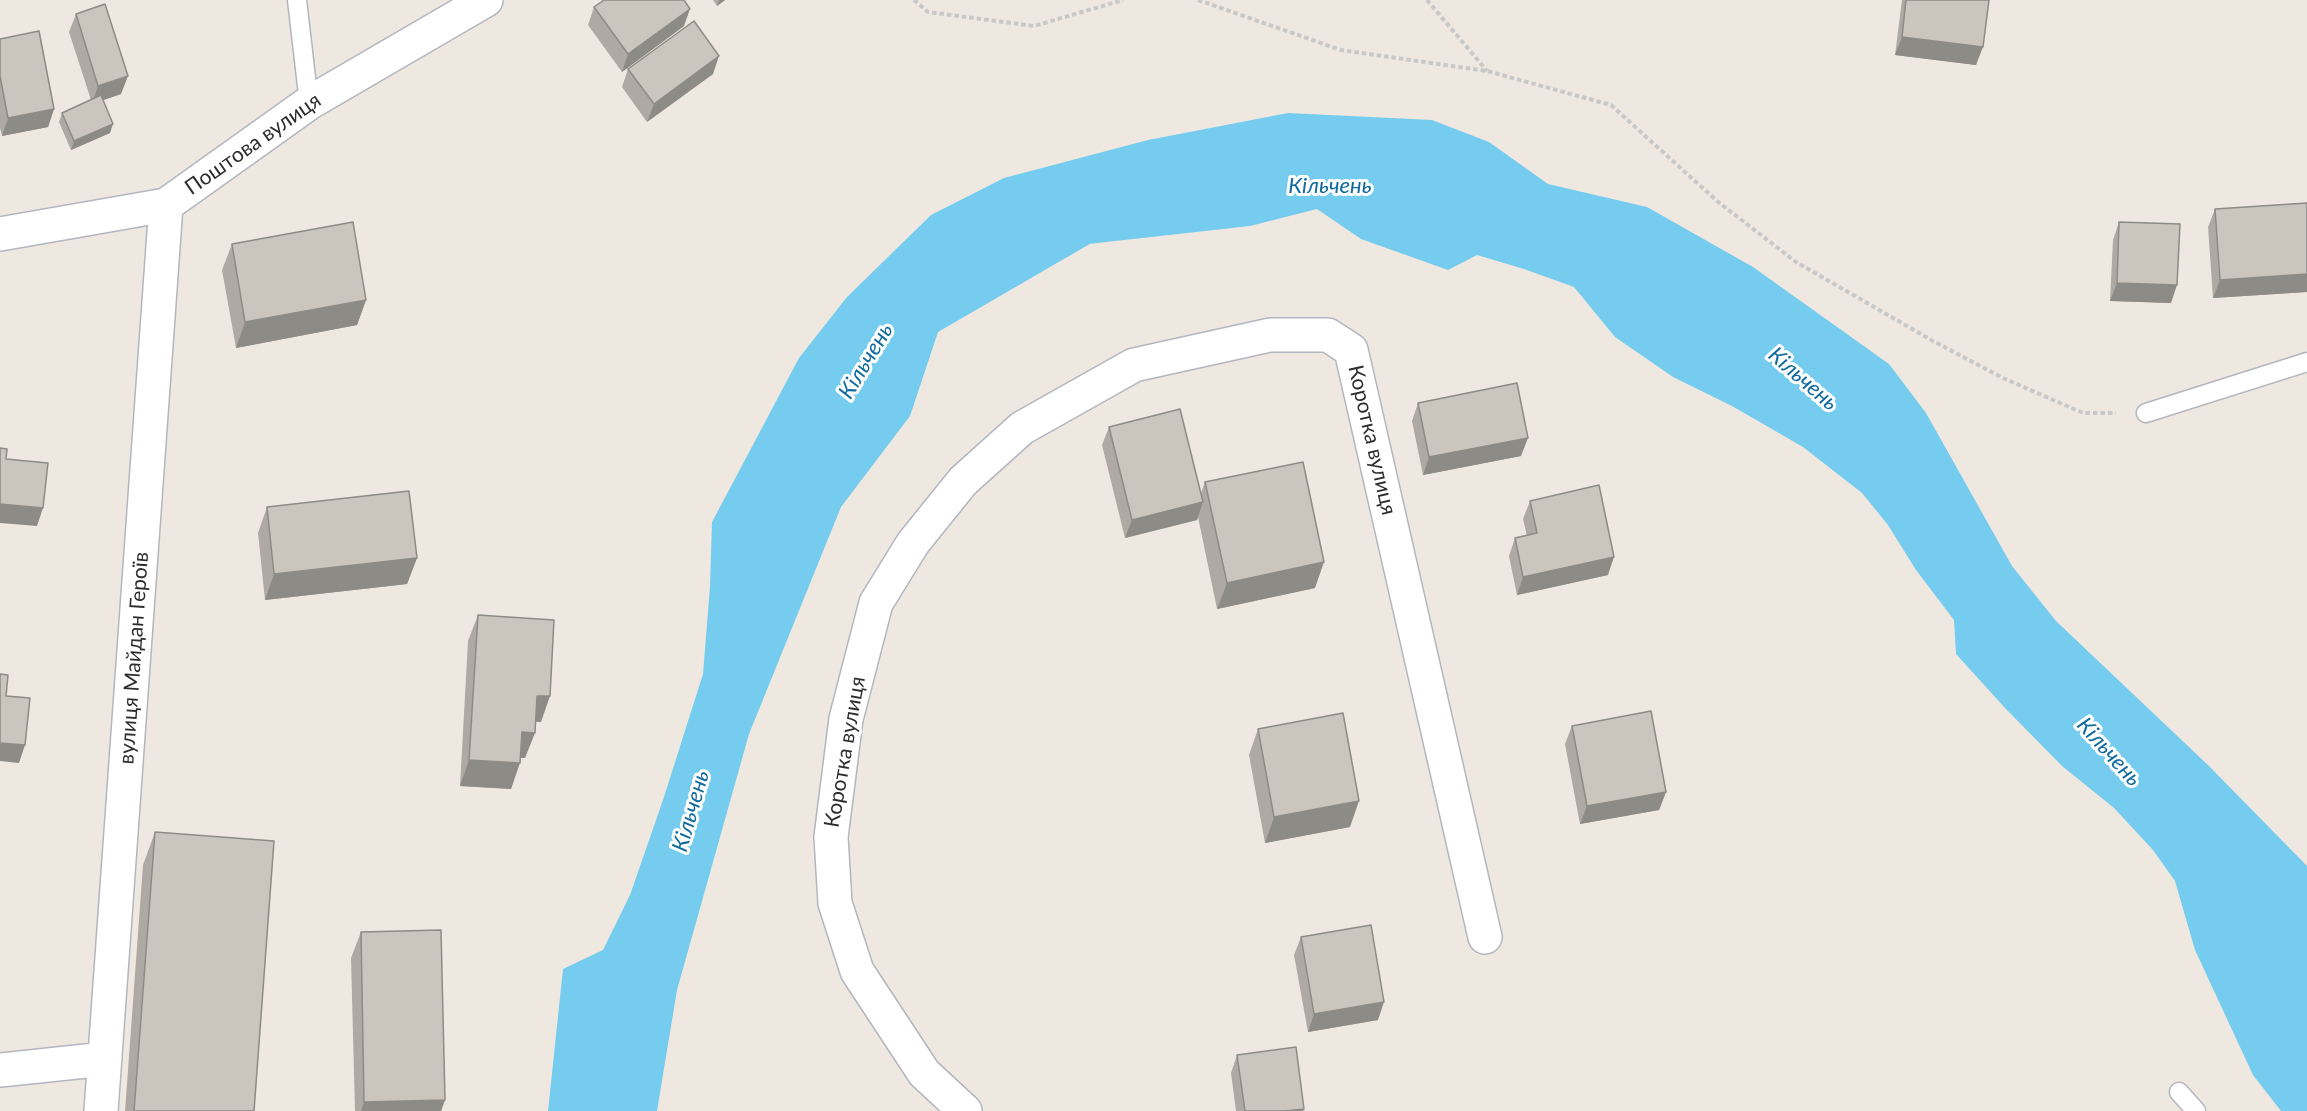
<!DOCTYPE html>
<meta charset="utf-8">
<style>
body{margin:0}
canvas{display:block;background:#eee8e0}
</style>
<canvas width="2307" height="1111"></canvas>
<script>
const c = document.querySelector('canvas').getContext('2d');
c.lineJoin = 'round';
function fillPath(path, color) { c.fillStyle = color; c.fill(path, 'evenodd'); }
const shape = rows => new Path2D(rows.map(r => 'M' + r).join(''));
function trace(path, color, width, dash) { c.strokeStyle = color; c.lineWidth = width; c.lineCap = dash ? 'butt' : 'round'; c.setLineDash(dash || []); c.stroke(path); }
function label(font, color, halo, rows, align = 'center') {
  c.font = font + ' Lato,sans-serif'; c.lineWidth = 6; c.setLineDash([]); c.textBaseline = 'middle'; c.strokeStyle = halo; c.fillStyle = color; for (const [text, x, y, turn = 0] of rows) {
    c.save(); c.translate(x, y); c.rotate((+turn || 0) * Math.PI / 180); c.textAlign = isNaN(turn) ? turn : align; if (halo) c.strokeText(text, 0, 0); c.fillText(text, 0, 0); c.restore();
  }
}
fillPath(shape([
 [1288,113,1432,120,1489,142,1548,184,1647,207,1753,267,1889,364,1926,413,2012,566,2056,621,2209,766,2307,866,2307,1111,2281,1111,2253,1075,2195,950,2175,881,2153,850,2114,808,2062,766,2005,708,1956,654,1954,620,1916,570,1888,525,1862,493,1803,447,1732,406,1673,377,1615,337,1574,287,1524,269,1477,255,1448,270,1361,239,1317,209,1250,226,990,255,938,332,910,416,841,507,749,734,677,990,657,1111,548,1111,563,969,603,950,630,895,663,800,703,674,710,587,712,522,799,358,847,297,931,215,1004,178,1148,140]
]), '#76ccee');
trace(shape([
 [897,313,1085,204]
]), '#76ccee', 74);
const lane = shape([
 [297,0,309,103],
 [2146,413,2307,362],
 [2179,1092,2196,1111]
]);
const street = shape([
 [0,234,166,205,309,103,486,0],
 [0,1070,105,1059],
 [101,1111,166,205],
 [965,1111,924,1073,857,971,835,903,831,837,846,719,876,603,913,543,963,481,1022,428,1134,365,1270,335,1328,335,1351,350,1485,937]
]);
trace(lane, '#b3b6c0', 21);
trace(street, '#b3b6c0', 36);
trace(shape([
 [914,0,928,12,1034,26,1123,0],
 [1198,0,1341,50,1487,71,1611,105,1717,201,1796,262,1933,341,2003,378,2083,413,2116,413],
 [1427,0,1487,71]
]), '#c8c8c8', 4, [4.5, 3]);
trace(lane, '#fff', 18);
trace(street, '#fff', 33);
fillPath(shape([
 [713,0,725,0,717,6],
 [1902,0,1989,0,1976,65,1895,55],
 [594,7,684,26,622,72,588,25],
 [76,14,121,94,103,100,110,133,71,150,59,122,62,113,91,100,69,32],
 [0,39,54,109,48,127,2,136,0,128],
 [628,69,713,74,647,122,622,87],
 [2307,203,2307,292,2213,298,2208,227,2215,209],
 [2119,222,2171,303,2110,301,2113,240],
 [232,244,366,300,357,325,236,348,222,270],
 [1418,403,1521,456,1423,475,1412,421],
 [1109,427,1201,493,1205,482,1315,588,1217,609,1198,517,1197,520,1125,538,1102,445],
 [1530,501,1608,575,1517,595,1509,556,1515,538,1527,536,1523,519],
 [267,507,417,558,407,584,265,600,258,533],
 [478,615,541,722,535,722,525,758,520,758,511,789,460,786,468,641],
 [1572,726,1666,792,1659,810,1580,824,1565,744],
 [1258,729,1350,827,1265,843,1249,755],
 [155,832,254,1111,125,1111,143,865],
 [361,932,445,1100,441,1111,355,1111,351,958],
 [1301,937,1378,1020,1308,1032,1294,955],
 [1237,1055,1304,1109,1303,1111,1236,1111,1231,1073]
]), '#aeaaa3');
fillPath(shape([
 [719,0,725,0,717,6],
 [690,9,684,26,622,72,628,54],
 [1902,37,1983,47,1976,65,1895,55],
 [719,56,713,74,647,122,654,104],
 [128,76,121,94,92,104,98,86],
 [54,109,48,127,2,136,8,118],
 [113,124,110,133,71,150,74,141],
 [2307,274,2307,292,2213,298,2220,280],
 [2117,283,2177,285,2171,303,2110,301],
 [366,300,357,325,236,348,245,322],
 [1528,438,1521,456,1423,475,1429,457],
 [1203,502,1197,520,1125,538,1132,520],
 [0,504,43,508,37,526,0,523],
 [1614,557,1608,575,1517,595,1523,577],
 [417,558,407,584,265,600,274,574],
 [1324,562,1315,588,1217,609,1227,583],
 [537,696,550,696,541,722,528,721],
 [522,732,535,733,525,758,512,757],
 [0,743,25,745,19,763,0,761],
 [469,760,520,763,511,789,460,786],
 [1666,792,1659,810,1580,824,1587,806],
 [1359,801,1350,827,1265,843,1274,817],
 [1384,1002,1378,1020,1308,1032,1314,1014],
 [445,1100,441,1111,361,1111,364,1102],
 [1304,1109,1303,1111,1285,1111]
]), '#8d8b85');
const building = shape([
 [604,0,684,0,690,9,628,54,594,7,604,0],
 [1906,0,1989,0,1983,47,1902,37,1906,0],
 [105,4,128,76,98,86,76,14,105,4],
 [694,21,719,56,654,104,628,69,694,21],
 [39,31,54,109,8,118,0,76,0,39,39,31],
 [101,95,113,124,74,141,62,113,101,95],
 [2307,203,2307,274,2220,280,2215,209,2307,203],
 [353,222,366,300,245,322,232,244,353,222],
 [2119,222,2180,224,2177,285,2117,283,2119,222],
 [1517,383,1528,438,1429,457,1418,403,1517,383],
 [1180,409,1203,502,1132,520,1109,427,1180,409],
 [0,448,7,449,6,459,48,463,43,508,0,504,0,448],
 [1303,462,1324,562,1227,583,1205,482,1303,462],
 [1599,485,1614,557,1523,577,1515,538,1537,533,1530,501,1599,485],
 [409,491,417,558,274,574,267,507,409,491],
 [478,615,554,620,550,696,537,696,535,733,522,732,520,763,469,760,478,615],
 [0,674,8,675,6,696,30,698,25,745,0,743,0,674],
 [1651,711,1666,792,1587,806,1572,726,1651,711],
 [1343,713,1359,801,1274,817,1258,729,1343,713],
 [155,832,274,841,254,1111,134,1111,155,832],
 [1371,925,1384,1002,1314,1014,1301,937,1371,925],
 [441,930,445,1100,364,1102,361,932,441,930],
 [1296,1047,1304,1109,1285,1111,1245,1111,1237,1055,1296,1047]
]);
fillPath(building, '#cac6be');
trace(building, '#8d8b85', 1.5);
label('21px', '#2d2d2d', '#fff', [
 ["Поштова вулиця",253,144,-35],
 ["Коротка вулиця",1372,440,77],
 ["вулиця Майдан Героїв",134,658,-86],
 ["Коротка вулиця",845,752,-80]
]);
label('italic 22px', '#0f6b9f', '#fff', [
 ["Кільчень",1330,186],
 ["Кільчень",866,361,-59],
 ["Кільчень",1803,379,41],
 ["Кільчень",2109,752,48],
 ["Кільчень",691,811,-74]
]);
</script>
